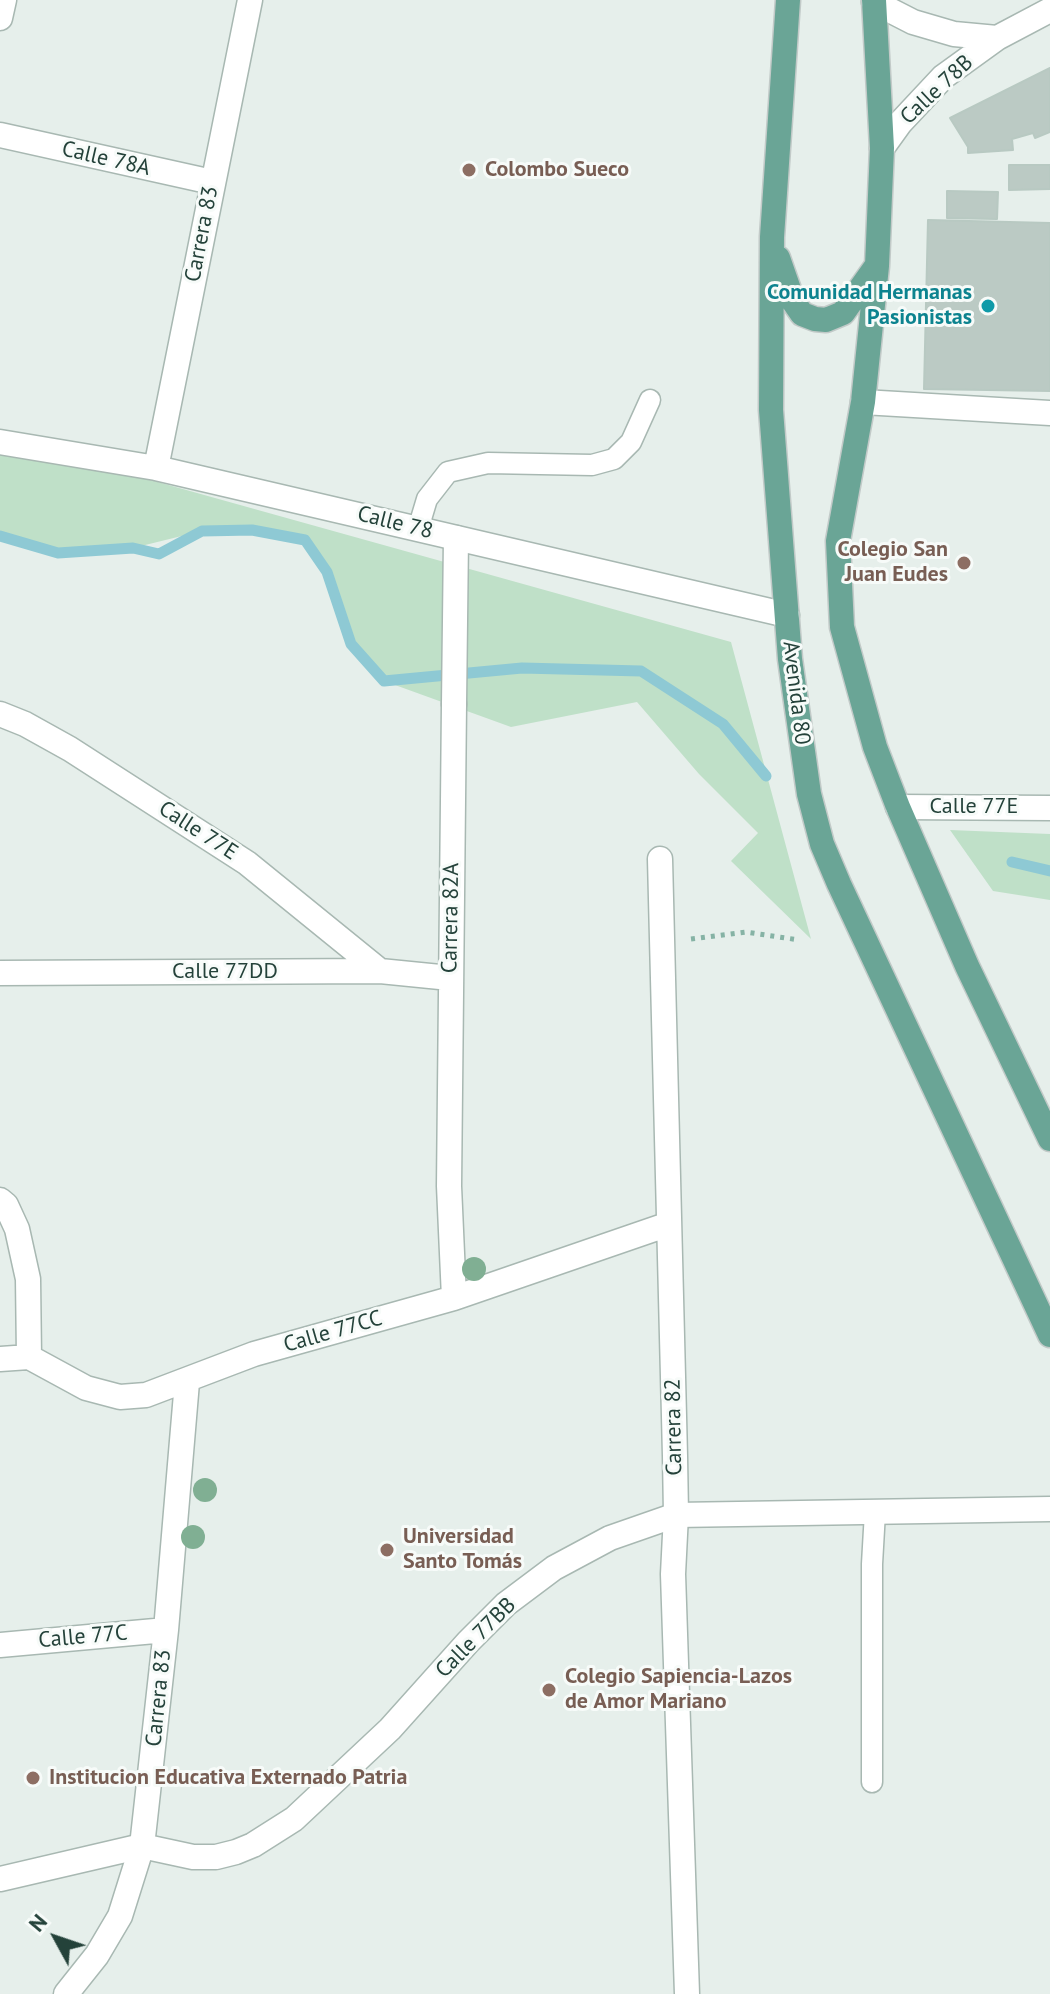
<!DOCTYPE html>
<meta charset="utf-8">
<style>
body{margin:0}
#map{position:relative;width:1050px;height:1994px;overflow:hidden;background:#e6efeb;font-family:"PT Sans",sans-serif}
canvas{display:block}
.north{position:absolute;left:16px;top:1898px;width:80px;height:80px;-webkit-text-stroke:6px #f7fbf9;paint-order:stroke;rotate:310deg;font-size:22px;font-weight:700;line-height:32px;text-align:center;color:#24423a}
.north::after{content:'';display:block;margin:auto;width:28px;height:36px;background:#24423a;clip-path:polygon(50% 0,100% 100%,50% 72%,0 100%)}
</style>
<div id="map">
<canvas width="1050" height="1994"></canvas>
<div class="north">N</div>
</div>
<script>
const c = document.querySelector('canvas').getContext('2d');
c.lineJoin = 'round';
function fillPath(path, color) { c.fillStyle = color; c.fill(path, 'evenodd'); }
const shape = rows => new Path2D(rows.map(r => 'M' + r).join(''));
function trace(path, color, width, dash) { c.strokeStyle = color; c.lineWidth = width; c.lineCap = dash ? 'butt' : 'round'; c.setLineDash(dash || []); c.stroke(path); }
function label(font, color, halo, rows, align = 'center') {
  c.font = font + ' "PT Sans",sans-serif'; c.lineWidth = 6; c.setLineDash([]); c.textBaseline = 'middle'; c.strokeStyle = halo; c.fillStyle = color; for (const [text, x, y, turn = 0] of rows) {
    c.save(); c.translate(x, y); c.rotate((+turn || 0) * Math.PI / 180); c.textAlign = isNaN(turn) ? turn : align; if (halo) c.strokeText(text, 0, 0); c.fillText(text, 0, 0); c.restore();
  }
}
fillPath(shape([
 [0,438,731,642,811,939,731,861,758,833,699,774,637,702,511,727,384,681,351,644,327,572,304,540,252,530,202,531,133,548,58,553,10,537,0,538],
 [950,830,1050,834,1050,900,993,891]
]), '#bfe0c8');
trace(shape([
 [0,536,58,553,133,548,159,554,202,531,252,530,305,540,327,572,351,644,384,681,522,668,641,671,723,724,766,776],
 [1012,862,1050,871]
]), '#8ec9d4', 11);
const building = shape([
 [1050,68,1050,132,1035,138,1033,133,1012,139,1013,150,968,153,968,147,950,118,1050,68],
 [1009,165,1050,165,1050,189,1009,190,1009,165],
 [947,191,998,192,997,219,947,218,947,191],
 [928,220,1050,223,1050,391,924,389,928,220]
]);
fillPath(building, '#bbcac4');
trace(building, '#b8c9c2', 2);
const service = shape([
 [418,529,427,499,448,472,488,463,592,465,614,459,631,442,650,400],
 [872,1782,872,1564,875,1512]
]);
const pedestrian = shape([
 [454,704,456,538]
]);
const minor = shape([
 [0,18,4,0],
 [0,135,212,182],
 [863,402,1050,413],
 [0,442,156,468,787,615],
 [156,468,250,0],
 [454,704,449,1186,454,1298],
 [0,714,25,724,70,749,247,863,380,971],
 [898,807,1050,808],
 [660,859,675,1456,676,1515,673,1574,687,1994],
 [0,973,380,971,450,978],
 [0,1200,6,1205,17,1229,28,1279,29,1357],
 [0,1359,29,1357,86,1388,120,1397,146,1395,254,1354,454,1298,669,1224],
 [0,1645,166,1630],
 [66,1994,97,1955,120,1916,142,1846,166,1630,187,1382]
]);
const tertiary = shape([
 [874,2,913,22,954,34,997,38],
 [882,148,900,123,943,77,997,38,1050,10],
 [0,1879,142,1846,193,1857,216,1857,236,1852,253,1845,294,1819,390,1729,468,1642,506,1604,554,1568,610,1538,676,1515,1050,1509]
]);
const primary = shape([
 [788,0,772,237,771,410,790,659,809,794,822,844,839,884,1050,1335],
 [874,0,882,148,877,266,863,402,838,541,842,627,875,747,898,807,967,966,1050,1139],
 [778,258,793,301,802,314,815,319,826,320,843,313,875,268]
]);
trace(service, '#a8b8b2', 23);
trace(pedestrian, '#a8b8b2', 27);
trace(minor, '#a8b8b2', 27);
trace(tertiary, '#a8b8b2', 27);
trace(primary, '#c2cac8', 27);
trace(shape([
 [691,939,746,932,799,940]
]), '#86b3a5', 5, [4, 6]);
trace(service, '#fff', 20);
trace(pedestrian, '#fff', 24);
trace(minor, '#fff', 24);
trace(tertiary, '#fff', 24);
trace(primary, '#6aa596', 24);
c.fillStyle = '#80af93';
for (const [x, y] of [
 [474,1269],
 [205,1490],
 [193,1537]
]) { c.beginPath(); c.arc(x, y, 12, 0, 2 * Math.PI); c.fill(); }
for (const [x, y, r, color] of [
 [469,170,8,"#8d6e63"],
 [988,306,8,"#0f9aa8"],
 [964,563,8,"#8d6e63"],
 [387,1550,8,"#8d6e63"],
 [549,1690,8,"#8d6e63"],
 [33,1778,8,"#8d6e63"]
]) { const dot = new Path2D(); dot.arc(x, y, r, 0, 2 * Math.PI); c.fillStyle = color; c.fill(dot); trace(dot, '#f7fbf9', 3); }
label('22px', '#24423a', '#f7fbf9', [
 ["Calle 78B",937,90,-43],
 ["Calle 78A",106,159,13],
 ["Carrera 83",202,234,-79],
 ["Calle 78",395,523,14],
 ["Avenida 80",796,693,83],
 ["Calle 77E",974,807],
 ["Calle 77E",198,831,33],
 ["Carrera 82A",451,918,-89],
 ["Calle 77DD",225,972],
 ["Calle 77CC",333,1332,-16],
 ["Carrera 82",674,1427,-91],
 ["Calle 77C",83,1637,-5],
 ["Calle 77BB",476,1638,-45],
 ["Carrera 83",159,1698,-84]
]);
label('bold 22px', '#785e54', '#f7fbf9', [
 ["Colombo Sueco",485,170],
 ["Colegio San",948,550,"right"],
 ["Juan Eudes",948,575,"right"],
 ["Universidad",403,1537],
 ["Santo Tomás",403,1562],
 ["Colegio Sapiencia-Lazos",565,1677],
 ["de Amor Mariano",565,1702],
 ["Institucion Educativa Externado Patria",49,1778]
], 'left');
label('bold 22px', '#0d838f', '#f7fbf9', [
 ["Comunidad Hermanas",972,293],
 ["Pasionistas",972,318]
], 'right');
</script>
